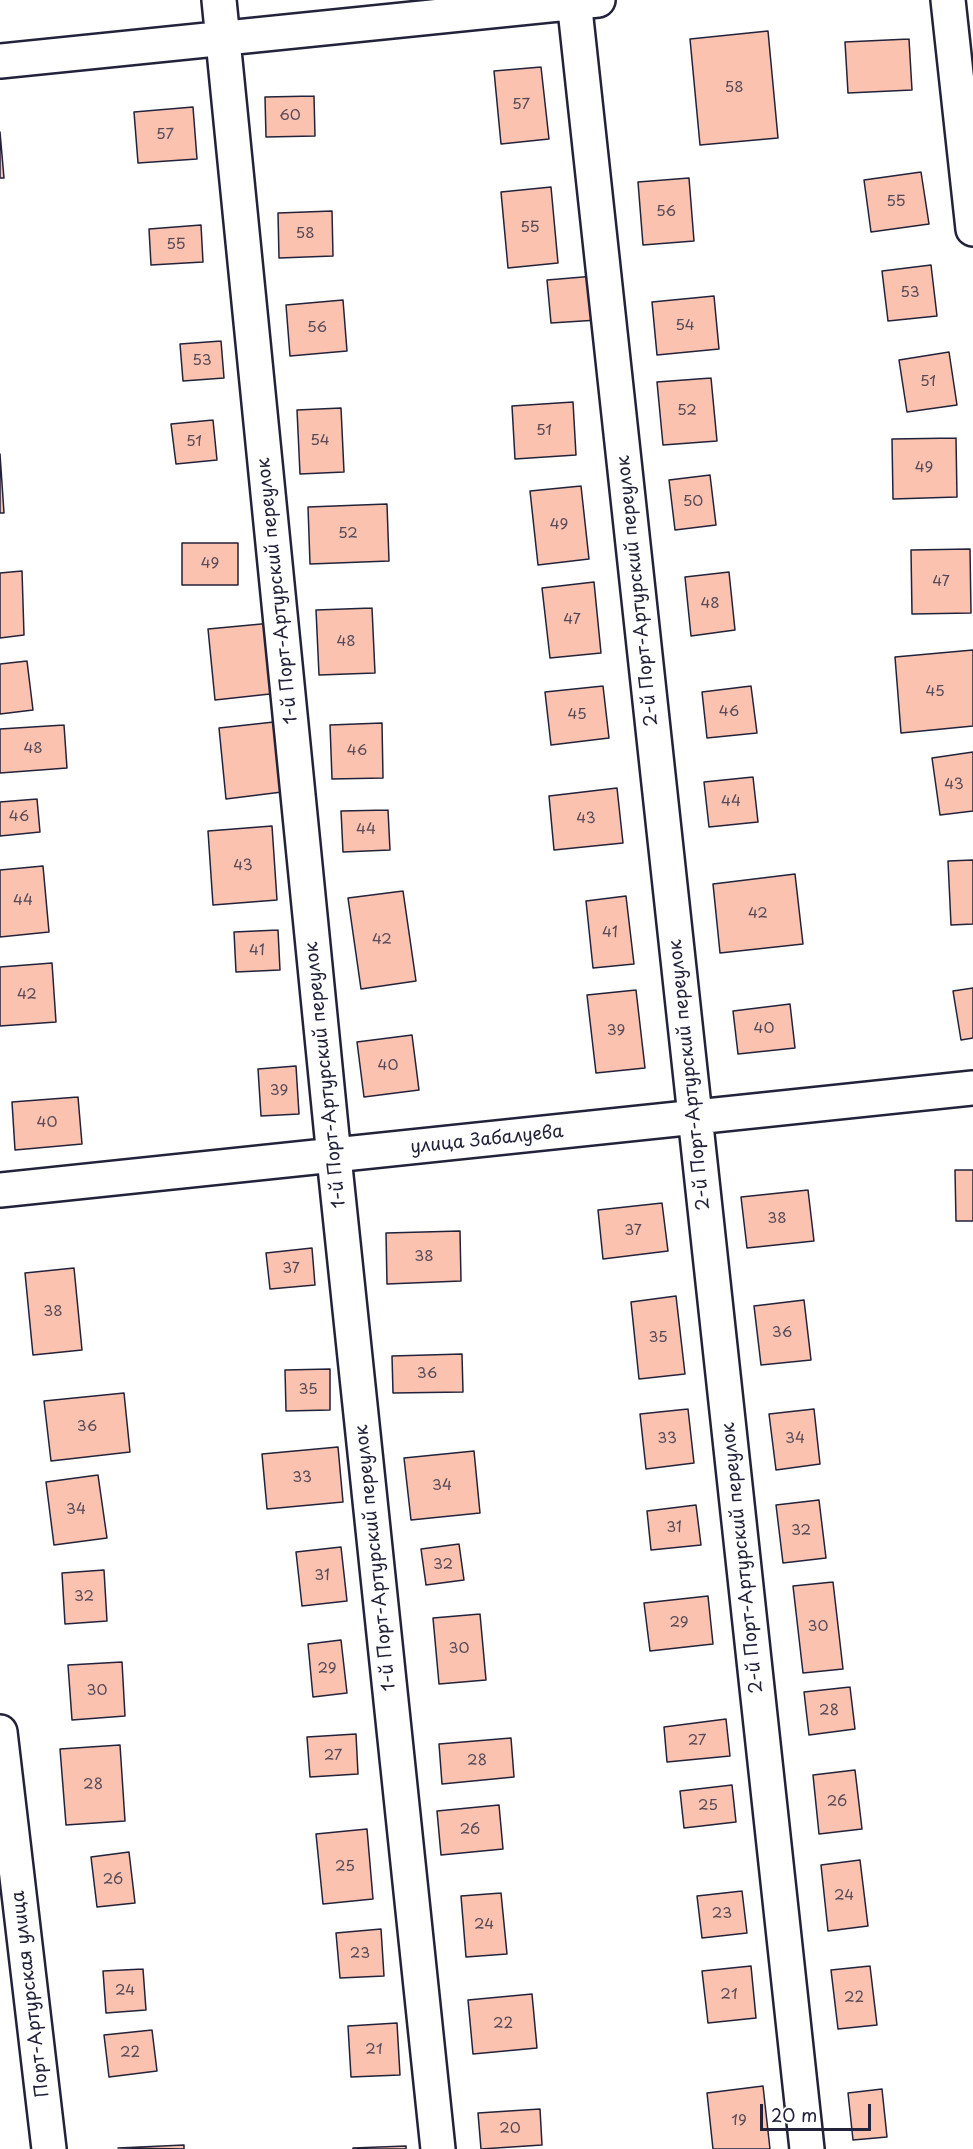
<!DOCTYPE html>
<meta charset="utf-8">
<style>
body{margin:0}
#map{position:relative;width:973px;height:2149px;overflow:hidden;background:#fff;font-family:"Playpen Sans",sans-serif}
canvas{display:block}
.scale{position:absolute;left:760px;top:2104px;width:111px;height:27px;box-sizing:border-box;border:3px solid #22223b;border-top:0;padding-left:8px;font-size:18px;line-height:21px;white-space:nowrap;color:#22223b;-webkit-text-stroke:4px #fff;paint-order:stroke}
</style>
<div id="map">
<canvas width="973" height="2149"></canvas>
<div class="scale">20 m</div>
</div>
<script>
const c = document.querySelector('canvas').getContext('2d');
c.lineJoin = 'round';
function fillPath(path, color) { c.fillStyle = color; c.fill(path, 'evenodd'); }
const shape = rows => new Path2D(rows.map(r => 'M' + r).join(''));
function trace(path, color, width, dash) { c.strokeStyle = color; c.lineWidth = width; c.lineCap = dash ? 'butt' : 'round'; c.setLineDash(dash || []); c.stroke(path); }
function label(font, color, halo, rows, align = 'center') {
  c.font = font + ' "Playpen Sans",sans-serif'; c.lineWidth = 4.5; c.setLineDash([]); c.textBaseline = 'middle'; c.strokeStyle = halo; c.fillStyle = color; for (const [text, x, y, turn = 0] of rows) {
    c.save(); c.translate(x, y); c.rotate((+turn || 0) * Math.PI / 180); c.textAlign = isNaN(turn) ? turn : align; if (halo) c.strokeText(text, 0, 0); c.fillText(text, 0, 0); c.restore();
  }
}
const building = shape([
 [768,31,778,138,700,145,690,39,768,31],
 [909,39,912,90,848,93,845,42,909,39],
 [541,67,549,139,501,144,494,71,541,67],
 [314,96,315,136,266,137,265,97,314,96],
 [193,107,197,159,138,163,134,112,193,107],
 [0,132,4,178,0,178,0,132],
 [921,172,929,224,871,232,864,180,921,172],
 [689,178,694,241,643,245,638,182,689,178],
 [551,187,558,263,508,268,501,192,551,187],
 [332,211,333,256,279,258,278,213,332,211],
 [201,225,203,262,151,265,149,229,201,225],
 [931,265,937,316,888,321,882,271,931,265],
 [595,276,598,320,551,323,547,280,595,276],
 [714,296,719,349,657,355,652,302,714,296],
 [343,300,347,351,290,356,286,305,343,300],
 [221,341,224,378,183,381,180,344,221,341],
 [949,352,957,405,907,412,899,360,949,352],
 [711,378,717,441,663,445,657,382,711,378],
 [573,402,576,455,515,459,512,406,573,402],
 [341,408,344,472,300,474,297,410,341,408],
 [213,420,217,460,176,464,171,424,213,420],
 [956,438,957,497,893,499,892,439,956,438],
 [0,454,4,513,0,513,0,454],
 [710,475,716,525,675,530,669,480,710,475],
 [581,486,589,559,538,565,530,491,581,486],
 [387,504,389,561,310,564,308,507,387,504],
 [182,543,238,543,238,585,182,585,182,543],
 [970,549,971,613,912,614,911,550,970,549],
 [22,571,24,635,0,638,0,573,22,571],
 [729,572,735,630,691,636,685,577,729,572],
 [594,582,601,653,550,658,542,588,594,582],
 [372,608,375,673,319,675,316,610,372,608],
 [272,623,279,693,215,700,208,629,272,623],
 [973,650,973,726,901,733,895,657,973,650],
 [27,661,33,710,0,714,0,664,27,661],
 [603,686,609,738,551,745,545,692,603,686],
 [751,686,757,733,707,738,702,692,751,686],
 [283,721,290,791,226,799,219,728,283,721],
 [382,723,383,778,332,779,330,725,382,723],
 [64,725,67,768,0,773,0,729,64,725],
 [973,752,973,811,940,815,932,758,973,752],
 [753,777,758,822,709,827,704,782,753,777],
 [617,788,623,843,554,850,549,796,617,788],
 [37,799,40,832,0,836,0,802,37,799],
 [388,810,390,850,343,852,341,811,388,810],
 [272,826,277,900,213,905,208,831,272,826],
 [973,860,973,924,951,925,948,861,973,860],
 [43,866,49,932,0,937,0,870,43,866],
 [795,874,803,944,720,953,713,884,795,874],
 [403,891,416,981,361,989,348,898,403,891],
 [626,896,634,964,593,968,586,901,626,896],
 [278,930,280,970,236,972,234,932,278,930],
 [52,963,56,1022,0,1026,0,967,52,963],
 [973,988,973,1038,961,1040,953,991,973,988],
 [636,990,645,1068,596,1073,587,995,636,990],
 [790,1004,795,1048,738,1054,733,1011,790,1004],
 [412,1035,419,1090,364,1097,357,1042,412,1035],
 [296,1066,299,1114,261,1116,258,1069,296,1066],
 [78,1097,82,1144,15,1150,12,1102,78,1097],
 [955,1170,973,1170,973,1221,956,1221,955,1170],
 [808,1190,814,1241,747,1248,741,1197,808,1190],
 [662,1203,668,1251,603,1259,598,1210,662,1203],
 [460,1231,461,1281,387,1284,386,1233,460,1231],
 [312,1248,315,1285,270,1289,266,1253,312,1248],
 [74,1268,82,1350,33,1355,25,1273,74,1268],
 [676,1296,685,1374,639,1379,631,1302,676,1296],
 [804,1300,811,1360,761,1365,754,1306,804,1300],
 [462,1354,463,1392,393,1393,392,1356,462,1354],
 [330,1369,330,1410,286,1411,285,1370,330,1369],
 [124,1393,130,1452,51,1461,44,1401,124,1393],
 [688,1409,694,1463,646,1469,640,1414,688,1409],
 [814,1409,820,1464,776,1470,769,1414,814,1409],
 [338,1447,343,1502,267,1509,262,1454,338,1447],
 [474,1451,480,1513,411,1520,404,1458,474,1451],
 [98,1475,107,1538,54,1545,46,1482,98,1475],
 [819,1500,826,1558,783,1563,776,1505,819,1500],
 [696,1505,701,1545,651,1550,647,1511,696,1505],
 [459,1544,464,1580,426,1585,421,1549,459,1544],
 [341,1547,347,1601,302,1606,296,1552,341,1547],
 [104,1570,107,1621,65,1624,62,1573,104,1570],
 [833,1582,843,1669,803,1673,793,1586,833,1582],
 [708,1596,713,1644,650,1651,644,1603,708,1596],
 [480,1614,486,1680,439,1684,433,1618,480,1614],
 [341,1640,347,1693,313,1697,308,1644,341,1640],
 [122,1662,125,1716,72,1720,68,1665,122,1662],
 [850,1687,855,1729,809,1735,804,1692,850,1687],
 [726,1719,730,1756,667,1762,664,1727,726,1719],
 [356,1734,358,1774,310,1777,307,1737,356,1734],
 [511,1738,514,1777,442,1784,439,1744,511,1738],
 [120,1745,125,1821,66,1825,60,1749,120,1745],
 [855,1770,862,1829,819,1834,813,1775,855,1770],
 [732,1785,736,1822,684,1828,680,1791,732,1785],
 [499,1805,503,1849,441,1855,437,1811,499,1805],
 [367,1829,373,1899,323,1904,316,1834,367,1829],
 [129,1852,135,1903,97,1907,91,1857,129,1852],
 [860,1860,868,1926,828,1931,821,1865,860,1860],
 [742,1891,747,1933,702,1938,697,1896,742,1891],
 [501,1893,507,1954,466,1957,461,1896,501,1893],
 [381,1929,384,1976,340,1978,336,1933,381,1929],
 [751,1966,756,2018,708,2023,702,1971,751,1966],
 [870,1966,877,2025,838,2029,831,1970,870,1966],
 [143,1969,146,2010,106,2013,103,1971,143,1969],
 [532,1994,537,2048,473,2054,468,2000,532,1994],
 [397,2023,400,2075,351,2077,348,2026,397,2023],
 [152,2030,157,2071,109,2077,104,2035,152,2030],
 [763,2086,770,2149,713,2149,707,2093,763,2086],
 [882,2089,887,2137,853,2140,848,2093,882,2089],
 [540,2109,542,2145,481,2149,478,2113,540,2109],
 [184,2145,184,2149,118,2148,184,2145],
 [406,2146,406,2149,353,2149,353,2148,406,2146]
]);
fillPath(building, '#fac2af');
trace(building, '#22223b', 1.5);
const minor = shape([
 [219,0,334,1157,438,2149],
 [574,0,807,2149],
 [948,0,973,229],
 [0,61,598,0],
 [0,1190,973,1088],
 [0,1732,49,2149]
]);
trace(minor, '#22223b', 38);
trace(minor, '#fff', 33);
label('15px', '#584a58', null, [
 ["58",734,88],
 ["57",521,105],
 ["60",290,116],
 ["57",165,135],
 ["55",896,202],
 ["56",666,212],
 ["55",530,228],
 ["58",305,234],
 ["55",176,245],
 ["53",910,293],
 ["54",685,326],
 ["56",317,328],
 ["53",202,361],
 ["51",928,382],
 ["52",687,411],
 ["51",544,431],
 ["54",320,441],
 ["51",194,442],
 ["49",924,468],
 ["50",693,502],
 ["49",559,525],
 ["52",348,534],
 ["49",210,564],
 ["47",941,582],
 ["48",710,604],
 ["47",572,620],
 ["48",346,642],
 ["45",935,692],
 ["46",729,712],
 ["45",577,715],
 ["48",33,749],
 ["46",357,751],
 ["43",954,785],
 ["44",731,802],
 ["46",19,817],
 ["43",586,819],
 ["44",366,830],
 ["43",243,866],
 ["44",23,901],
 ["42",758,914],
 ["41",610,933],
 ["42",382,940],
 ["41",257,951],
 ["42",27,995],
 ["40",764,1029],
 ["39",616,1031],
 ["40",388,1066],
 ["39",279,1091],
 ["40",47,1123],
 ["38",777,1219],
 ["37",633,1231],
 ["38",424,1257],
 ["37",291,1269],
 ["38",53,1312],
 ["36",782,1333],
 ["35",658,1338],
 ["36",427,1374],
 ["35",308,1390],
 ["36",87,1427],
 ["33",667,1439],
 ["34",795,1439],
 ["33",302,1478],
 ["34",442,1486],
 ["34",76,1510],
 ["31",674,1528],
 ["32",801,1531],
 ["32",443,1565],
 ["31",322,1576],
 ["32",84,1597],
 ["29",679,1623],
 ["30",818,1627],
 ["30",459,1649],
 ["29",327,1669],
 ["30",97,1691],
 ["28",829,1711],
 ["27",697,1741],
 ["27",333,1756],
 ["28",477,1761],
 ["28",93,1785],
 ["26",837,1802],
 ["25",708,1806],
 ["26",470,1830],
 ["25",345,1867],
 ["26",113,1880],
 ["24",844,1896],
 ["23",722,1914],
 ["24",484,1925],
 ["23",360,1954],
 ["24",125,1991],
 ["21",729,1995],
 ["22",854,1998],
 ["22",503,2024],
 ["21",374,2050],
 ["22",130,2053],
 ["19",739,2121],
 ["20",510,2129]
]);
label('18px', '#22223b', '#fff', [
 ["1-й Порт-Артурский переулок",278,591,-96],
 ["2-й Порт-Артурский переулок",638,591,-96],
 ["1-й Порт-Артурский переулок",326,1075,-96],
 ["2-й Порт-Артурский переулок",690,1075,-96],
 ["улица Забалуева",487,1140,-6],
 ["1-й Порт-Артурский переулок",376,1558,-96],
 ["2-й Порт-Артурский переулок",743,1558,-96],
 ["Порт-Артурская улица",31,1994,-97]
]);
</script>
